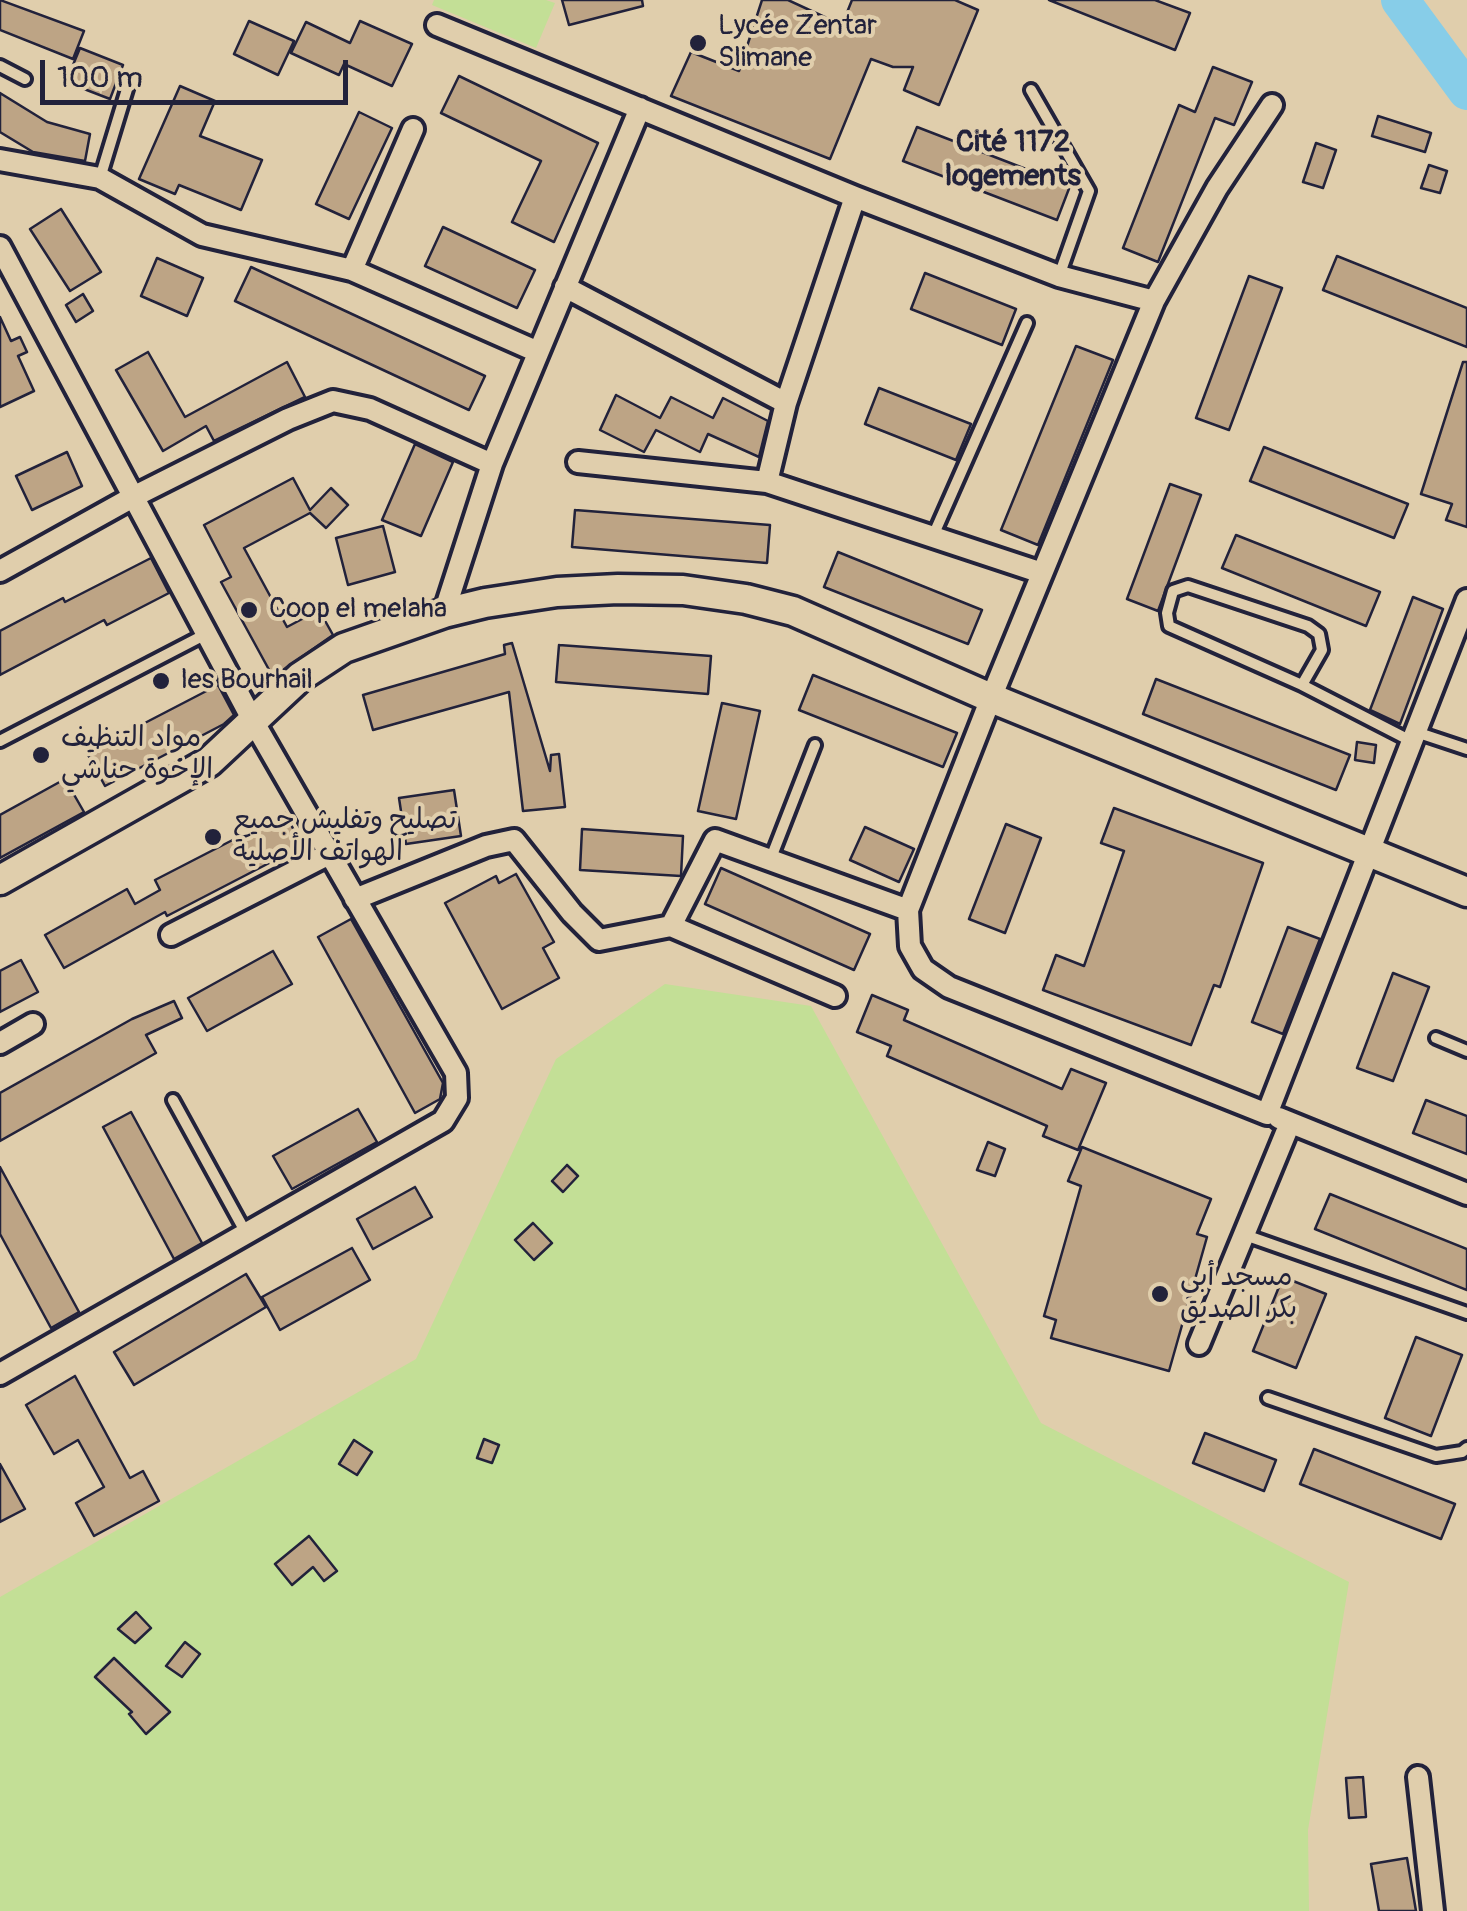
<!DOCTYPE html>
<meta charset="utf-8">
<style>
body{margin:0}
#map{position:relative;width:1467px;height:1911px;overflow:hidden;background:#e0ceac;font-family:Pangolin,sans-serif}
canvas{display:block}
.scale{position:absolute;left:40px;top:60px;width:308px;height:45px;box-sizing:border-box;border:5px solid #22223b;border-top:0;padding-left:12px;font-size:30px;line-height:35px;white-space:nowrap;color:#22223b;-webkit-text-stroke:8px #e0ceac;paint-order:stroke}
</style>
<div id="map">
<canvas width="1467" height="1911"></canvas>
<div class="scale">100 m</div>
</div>
<script>
const c = document.querySelector('canvas').getContext('2d');
c.lineJoin = 'round';
function fillPath(path, color) { c.fillStyle = color; c.fill(path, 'evenodd'); }
const shape = rows => new Path2D(rows.map(r => 'M' + r).join(''));
function trace(path, color, width, dash) { c.strokeStyle = color; c.lineWidth = width; c.lineCap = dash ? 'butt' : 'round'; c.setLineDash(dash || []); c.stroke(path); }
function label(font, color, halo, rows, align = 'center') {
  c.font = font + ' Pangolin,"Playpen Sans Arabic",sans-serif'; c.lineWidth = 8; c.setLineDash([]); c.textBaseline = 'middle'; c.strokeStyle = halo; c.fillStyle = color; for (const [text, x, y, turn = 0] of rows) {
    c.save(); c.translate(x, y); c.rotate((+turn || 0) * Math.PI / 180); c.textAlign = isNaN(turn) ? turn : align; if (halo) c.strokeText(text, 0, 0); c.fillText(text, 0, 0); c.restore();
  }
}
fillPath(shape([
 [434,0,546,0,555,3,536,48,432,5],
 [665,984,811,1006,1041,1423,1349,1582,1308,1830,1309,1911,0,1911,0,1597,416,1359,556,1059]
]), '#c3df96');
trace(shape([
 [1385,0,1419,29]
]), '#5f89a3', 6);
trace(shape([
 [1400,0,1467,91]
]), '#87cde8', 38);
const building = shape([
 [0,0,84,31,73,59,0,30,0,0],
 [562,0,642,0,643,6,569,25,562,0],
 [762,0,788,0,842,25,852,0,955,0,978,10,939,105,904,90,913,67,893,67,871,59,830,159,671,96,691,52,739,71,762,0],
 [1049,0,1155,0,1190,13,1175,50,1049,0],
 [249,21,294,41,278,75,234,54,249,21],
 [360,21,412,44,392,86,344,64,339,75,291,53,306,22,350,43,360,21],
 [80,48,123,65,110,99,66,82,80,48],
 [1213,67,1252,82,1234,125,1215,118,1158,262,1123,248,1179,105,1195,112,1213,67],
 [459,76,598,143,554,242,512,222,541,161,441,113,459,76],
 [180,86,215,101,200,136,262,160,241,210,179,185,175,194,139,179,180,86],
 [0,93,47,122,90,134,85,161,33,152,0,132,0,93],
 [359,112,392,128,349,219,316,204,359,112],
 [1378,116,1431,133,1425,152,1372,136,1378,116],
 [917,127,1070,186,1057,220,903,161,917,127],
 [1316,143,1336,150,1323,188,1303,182,1316,143],
 [1429,165,1447,171,1440,193,1421,188,1429,165],
 [61,209,101,272,70,291,30,229,61,209],
 [443,227,535,270,517,308,425,266,443,227],
 [1337,256,1467,308,1467,347,1323,290,1337,256],
 [157,258,203,278,187,316,141,296,157,258],
 [251,267,485,376,469,410,235,301,251,267],
 [925,273,1016,309,1002,345,911,309,925,273],
 [1249,276,1282,288,1229,430,1196,418,1249,276],
 [83,294,93,311,76,322,66,305,83,294],
 [0,317,11,341,20,337,27,352,18,356,34,391,0,407,0,317],
 [1076,346,1113,360,1038,545,1001,530,1076,346],
 [148,352,185,417,287,362,305,397,214,441,206,426,163,451,116,370,148,352],
 [1463,362,1467,362,1467,527,1446,520,1452,504,1421,494,1463,362],
 [879,388,971,424,956,460,865,424,879,388],
 [616,395,660,418,671,397,713,418,723,398,768,421,759,457,708,434,700,452,656,430,644,452,600,430,616,395],
 [415,444,453,462,421,536,382,520,415,444],
 [1264,447,1408,504,1394,538,1250,481,1264,447],
 [67,452,82,486,32,510,16,476,67,452],
 [293,478,310,510,331,488,348,505,326,528,310,513,244,548,287,627,319,610,333,635,273,677,221,582,231,577,204,525,293,478],
 [1170,484,1201,495,1158,611,1127,599,1170,484],
 [575,510,770,525,767,563,572,547,575,510],
 [383,526,395,572,348,585,336,538,383,526],
 [1236,535,1380,592,1366,626,1222,568,1236,535],
 [838,552,982,610,968,644,824,587,838,552],
 [151,558,169,593,107,625,104,620,0,675,0,631,63,598,65,602,151,558],
 [1413,597,1443,609,1400,724,1370,710,1413,597],
 [512,643,550,771,551,755,559,754,565,807,523,811,509,692,373,730,363,695,505,654,504,645,512,643],
 [559,645,711,656,708,694,556,682,559,645],
 [813,675,957,733,943,767,799,710,813,675],
 [1156,679,1350,755,1336,790,1143,714,1156,679],
 [218,685,234,715,224,724,105,786,87,753,218,685],
 [722,703,760,711,736,819,698,811,722,703],
 [1357,742,1376,745,1374,763,1355,760,1357,742],
 [65,779,84,812,0,858,0,815,65,779],
 [454,790,461,836,406,844,399,798,454,790],
 [1114,808,1263,863,1220,987,1214,985,1191,1045,1043,990,1056,955,1084,966,1124,851,1101,843,1114,808],
 [285,813,302,846,167,916,165,912,64,968,45,935,127,889,135,904,160,890,155,880,285,813],
 [1006,824,1041,838,1005,933,969,919,1006,824],
 [865,827,914,849,899,882,850,860,865,827],
 [582,829,683,836,681,876,580,870,582,829],
 [721,868,870,934,854,970,705,904,721,868],
 [516,874,554,942,543,948,559,978,502,1009,445,903,496,876,499,883,516,874],
 [351,919,443,1083,440,1099,415,1113,318,937,351,919],
 [1288,927,1320,939,1283,1034,1252,1022,1288,927],
 [273,951,292,984,207,1031,188,998,273,951],
 [21,960,38,992,0,1012,0,971,21,960],
 [1393,973,1429,987,1393,1081,1357,1068,1393,973],
 [872,995,908,1010,904,1020,1062,1089,1071,1069,1106,1083,1078,1150,1043,1136,1047,1126,887,1056,891,1046,857,1032,872,995],
 [174,1001,182,1018,146,1035,156,1053,0,1141,0,1093,132,1019,174,1001],
 [1426,1100,1467,1116,1467,1154,1413,1133,1426,1100],
 [358,1109,377,1142,292,1189,273,1156,358,1109],
 [131,1112,202,1243,174,1259,103,1127,131,1112],
 [988,1142,1005,1149,995,1176,977,1170,988,1142],
 [1082,1147,1211,1199,1197,1234,1207,1237,1169,1371,1051,1338,1056,1320,1044,1316,1081,1186,1068,1181,1082,1147],
 [567,1165,578,1176,563,1192,552,1181,567,1165],
 [0,1167,79,1312,51,1328,0,1234,0,1167],
 [415,1187,432,1217,373,1249,357,1219,415,1187],
 [1330,1194,1467,1249,1467,1290,1315,1229,1330,1194],
 [533,1223,552,1243,534,1260,515,1240,533,1223],
 [352,1248,370,1280,280,1330,262,1297,352,1248],
 [246,1274,266,1307,134,1385,114,1352,246,1274],
 [1283,1277,1326,1294,1296,1368,1253,1351,1283,1277],
 [1416,1337,1462,1355,1431,1436,1385,1418,1416,1337],
 [75,1376,130,1478,143,1471,159,1501,94,1536,76,1503,104,1487,78,1440,54,1454,26,1405,75,1376],
 [1205,1433,1276,1460,1264,1491,1193,1463,1205,1433],
 [484,1439,499,1445,492,1463,477,1458,484,1439],
 [354,1440,372,1452,357,1475,339,1464,354,1440],
 [1314,1449,1455,1504,1441,1539,1300,1484,1314,1449],
 [0,1464,25,1509,0,1522,0,1464],
 [309,1536,337,1571,324,1581,313,1567,292,1585,275,1564,309,1536],
 [136,1612,151,1628,135,1643,118,1629,136,1612],
 [185,1642,200,1654,182,1677,166,1666,185,1642],
 [114,1658,170,1712,146,1734,129,1714,132,1712,95,1677,114,1658],
 [1363,1777,1366,1817,1349,1818,1346,1778,1363,1777],
 [1407,1858,1416,1911,1379,1911,1371,1864,1407,1858]
]);
fillPath(building, '#bda485');
trace(building, '#22223b', 2.5);
const service = shape([
 [0,66,25,79],
 [1031,90,1089,191,1059,276],
 [100,178,128,86],
 [933,536,1027,323],
 [1302,685,1322,650,1319,634,1308,626,1188,586,1173,591,1167,613,1169,626,1302,685,1411,741],
 [1416,732,1467,749],
 [0,741,206,634],
 [771,858,815,745],
 [1436,1038,1467,1051],
 [173,1100,246,1233],
 [1245,1235,1467,1313],
 [1268,1398,1436,1456,1462,1452,1467,1448]
]);
const minor = shape([
 [437,25,855,197,1059,276,1154,301],
 [1272,105,1217,188,1154,301,991,698,908,910,910,946,923,969,949,987,1267,1114,1467,600],
 [413,129,352,270,538,352],
 [0,160,100,178,202,235,352,270],
 [0,247,252,719,456,1073,457,1098,443,1121,0,1374],
 [565,287,786,403],
 [578,462,767,482,1042,573],
 [767,482,786,403,855,197],
 [0,571,133,497,288,419,333,401,370,409,492,464],
 [444,613,492,464,640,108],
 [355,899,486,846,514,840,572,913,599,940,671,926,835,996],
 [671,926,715,840,908,910],
 [171,935,329,854],
 [0,1043,33,1024],
 [1279,1118,1467,1194],
 [1199,1344,1290,1123],
 [1418,1777,1433,1911]
]);
const secondary = shape([
 [0,880,209,762,300,677,344,648,444,613,485,603,557,592,618,589,683,590,746,599,793,611,991,698,1467,892]
]);
trace(service, '#22223b', 18);
trace(minor, '#22223b', 28);
trace(secondary, '#22223b', 35);
trace(service, '#e0ceac', 10);
trace(minor, '#e0ceac', 20);
trace(secondary, '#e0ceac', 28);
for (const [x, y, r, color] of [
 [698,43,10,"#22223b"],
 [249,610,10,"#22223b"],
 [161,681,10,"#22223b"],
 [41,755,10,"#22223b"],
 [213,837,10,"#22223b"],
 [1160,1294,10,"#22223b"]
]) { const dot = new Path2D(); dot.arc(x, y, r, 0, 2 * Math.PI); c.fillStyle = color; c.fill(dot); trace(dot, '#e0ceac', 4); }
label('28px', '#22223b', '#e0ceac', [
 ["Lycée Zentar",718,27],
 ["Slimane",718,59],
 ["Coop el melaha",269,610],
 ["les Bourhail",181,681],
 ["مواد التنظيف",61,739],
 ["الإخوة حناشي",61,771],
 ["تصليح وتفليش جميع",233,821],
 ["الهواتف الأصلية",233,853],
 ["مسجد أبي",1180,1278],
 ["بكر الصديق",1180,1310]
], 'left');
label('bold 30px', '#22223b', '#e0ceac', [
 ["Cité 1172",1013,143],
 ["logements",1013,177]
]);
</script>
